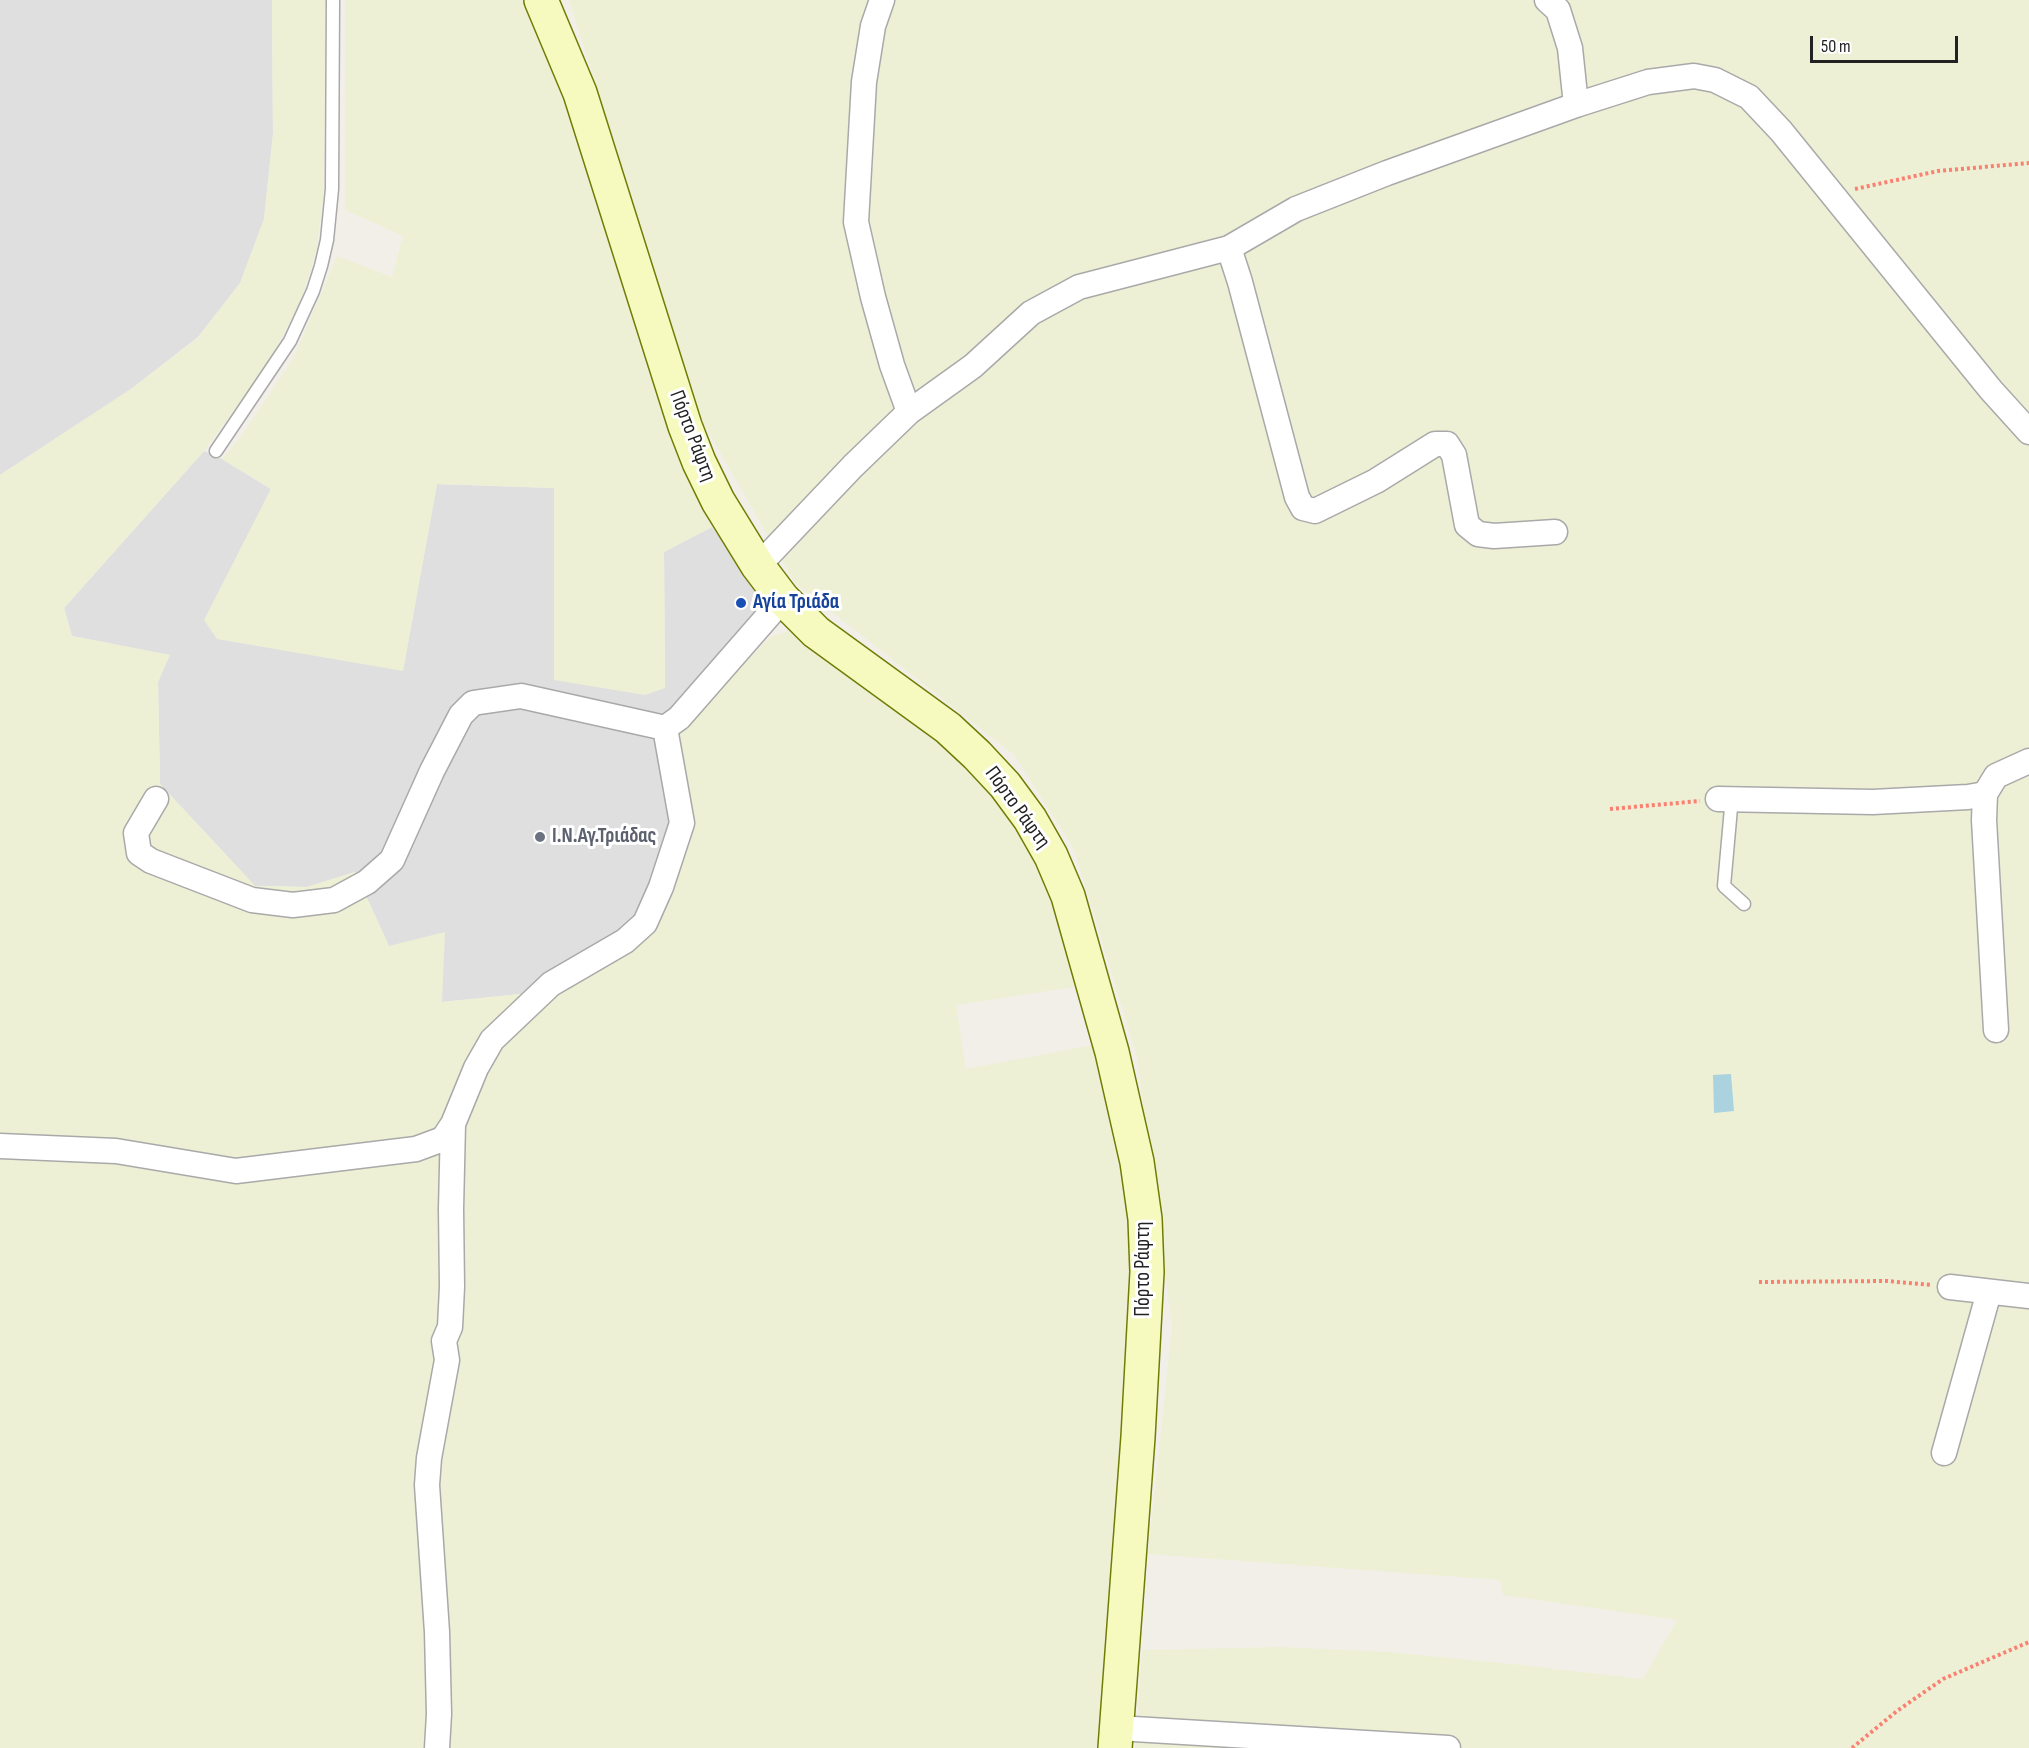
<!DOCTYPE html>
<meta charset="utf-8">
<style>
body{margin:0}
#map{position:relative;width:2029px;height:1748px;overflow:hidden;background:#f2efe9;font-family:"Sofia Sans Condensed",sans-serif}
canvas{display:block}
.scale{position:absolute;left:1810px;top:36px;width:148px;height:27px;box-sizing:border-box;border:3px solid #222;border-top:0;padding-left:8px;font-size:18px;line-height:21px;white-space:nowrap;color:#222;-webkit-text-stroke:4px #fff;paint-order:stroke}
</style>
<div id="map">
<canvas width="2029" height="1748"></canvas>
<div class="scale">50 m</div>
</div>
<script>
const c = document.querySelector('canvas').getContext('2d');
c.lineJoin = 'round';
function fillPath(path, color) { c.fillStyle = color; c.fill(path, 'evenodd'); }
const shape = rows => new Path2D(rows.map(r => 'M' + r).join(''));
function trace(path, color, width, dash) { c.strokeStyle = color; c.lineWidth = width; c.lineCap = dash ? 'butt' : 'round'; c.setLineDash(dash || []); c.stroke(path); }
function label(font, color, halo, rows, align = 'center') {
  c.font = font + ' "Sofia Sans Condensed",sans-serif'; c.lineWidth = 6; c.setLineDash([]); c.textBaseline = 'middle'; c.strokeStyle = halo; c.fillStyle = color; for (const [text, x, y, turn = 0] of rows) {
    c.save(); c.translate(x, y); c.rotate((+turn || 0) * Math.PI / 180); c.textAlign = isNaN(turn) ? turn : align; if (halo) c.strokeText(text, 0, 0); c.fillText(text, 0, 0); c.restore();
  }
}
fillPath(shape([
 [0,0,272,0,273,134,264,219,240,283,198,337,131,389,0,475],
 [204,451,222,459,271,489,205,620,403,670,437,484,554,488,665,688,664,552,712,527,770,604,666,714,692,824,654,925,560,990,442,1002,389,946,355,872,307,887,255,886,160,784,158,682,169,655,72,636,64,608]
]), '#e0dfdf');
fillPath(shape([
 [272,0,327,0,323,200,316,253,300,303,266,367,204,451,64,608,72,636,170,655,158,682,160,784,255,886,307,887,355,872,389,946,445,932,442,1002,560,990,632,946,692,824,672,738,770,637,788,631,803,635,936,735,987,785,1026,841,1054,897,1080,986,956,1005,966,1069,1093,1045,1117,1139,1134,1248,1125,1457,1097,1748,0,1748,0,475,131,389,198,338,240,283,264,219,273,134],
 [345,0,528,0,548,48,610,234,669,421,712,527,664,552,665,688,645,695,554,680,554,488,437,484,403,671,217,639,204,620,271,489,222,459,241,437,294,357,337,256,392,277,403,236,345,210],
 [569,0,2029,0,2029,1748,1135,1748,1142,1650,1282,1647,1387,1652,1512,1664,1643,1679,1677,1620,1503,1595,1500,1580,1148,1554,1172,1326,1137,1057,1074,849,1014,755,795,583,702,421]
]), '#eef0d5');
fillPath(shape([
 [1731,1074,1734,1111,1714,1113,1713,1075]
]), '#aad3df');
const lane = shape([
 [216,451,290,341,313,291,321,266,327,240,332,189,333,0],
 [1739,800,1731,808,1724,886,1744,904]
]);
const street = shape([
 [882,0,873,26,864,82,856,222,873,297,892,365,909,412],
 [1547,0,1558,10,1570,48,1576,105],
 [1229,248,1240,282,1297,497,1303,508,1315,511,1376,481,1435,444,1447,444,1454,455,1467,525,1478,534,1494,536,1555,532],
 [758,566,853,466,909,412,973,366,1031,313,1079,287,1229,248,1296,209,1387,173,1576,105,1648,82,1694,76,1715,80,1749,97,1781,131,1991,390,2029,432],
 [156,799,136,833,139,853,151,861,252,900,293,905,334,900,367,882,392,860,432,771,461,715,473,703,521,696,665,728],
 [1718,799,1873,802,1968,797,1985,794],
 [1996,1030,1984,820,1985,794,1996,776,2029,761],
 [0,1146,116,1151,236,1171,416,1149,443,1139,453,1124,476,1068,492,1040,551,984,625,941,645,923,661,887,682,823,665,728,679,718,783,599],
 [1950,1287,2029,1296],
 [1944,1453,1989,1292],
 [1117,1728,1448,1748],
 [437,1748,439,1714,437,1632,427,1485,429,1458,447,1360,444,1341,450,1327,452,1287,451,1209,453,1124]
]);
const secondary = shape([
 [541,0,580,93,685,426,699,462,718,501,758,566,783,599,816,632,948,728,977,755,1005,785,1030,819,1051,856,1068,896,1112,1052,1137,1162,1145,1219,1147,1272,1138,1437,1115,1748]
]);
trace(lane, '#a9a9a9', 15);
trace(street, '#a9a9a9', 27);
trace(secondary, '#707d05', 36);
trace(shape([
 [1855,189,1938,171,2029,163],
 [1610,809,1700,801],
 [1759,1282,1887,1281,1932,1285],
 [1852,1748,1897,1711,1943,1679,2029,1642]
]), '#fa8072', 4, [3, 3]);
trace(lane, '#fff', 12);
trace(street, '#fff', 24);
trace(secondary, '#f7fabf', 33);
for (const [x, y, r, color] of [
 [741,603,6,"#1a4fb4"],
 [540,837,6,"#6b7280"]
]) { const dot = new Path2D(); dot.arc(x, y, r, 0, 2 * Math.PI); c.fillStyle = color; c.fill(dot); trace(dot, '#fff', 2); }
label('21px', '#222', '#fff', [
 ["Πόρτο Ράφτη",692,436,69],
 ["Πόρτο Ράφτη",1017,808,54],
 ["Πόρτο Ράφτη",1144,1269,-90]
]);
label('bold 21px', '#164399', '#fff', [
 ["Αγία Τριάδα",753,603]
], 'left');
label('bold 21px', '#5b616d', '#fff', [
 ["Ι.Ν.Αγ.Τριάδας",552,837]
], 'left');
</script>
